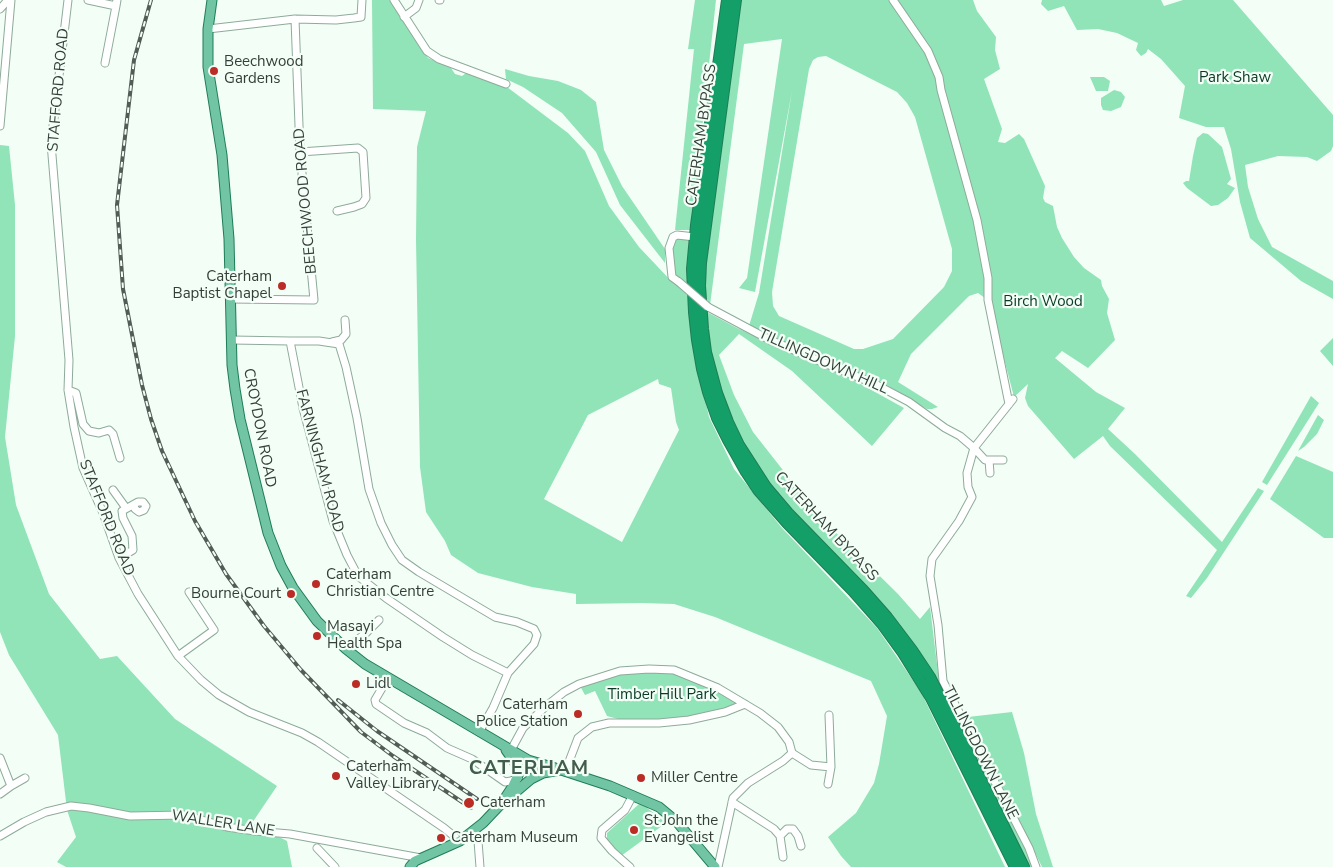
<!DOCTYPE html>
<style>
body{margin:0}
canvas{display:block;background:#f2fef6}
</style>
<canvas width="1333" height="867"></canvas>
<script>
const c = document.querySelector('canvas').getContext('2d');
c.lineJoin = 'round';
function fillPath(path, color) { c.fillStyle = color; c.fill(path, 'evenodd'); }
const shape = rows => new Path2D(rows.map(r => 'M' + r).join(''));
function trace(path, color, width, dash) { c.strokeStyle = color; c.lineWidth = width; c.lineCap = dash ? 'butt' : 'round'; c.setLineDash(dash || []); c.stroke(path); }
function label(font, color, halo, rows, align = 'center') {
  c.font = font + ' "Nunito Sans",sans-serif'; c.lineWidth = 4.5; c.setLineDash([]); c.textBaseline = 'middle'; c.strokeStyle = halo; c.fillStyle = color; for (const [text, x, y, turn = 0] of rows) {
    c.save(); c.translate(x, y); c.rotate((+turn || 0) * Math.PI / 180); c.textAlign = isNaN(turn) ? turn : align; if (halo) c.strokeText(text, 0, 0); c.fillText(text, 0, 0); c.restore();
  }
}
fillPath(shape([
 [372,0,390,0,428,58,451,68,455,74,462,76,466,73,483,76,507,87,568,133,585,151,609,206,639,247,674,284,670,275,674,240,678,236,689,238,688,279,697,362,709,417,734,469,782,528,877,628,921,692,1005,867,851,867,841,856,828,837,856,813,874,783,879,764,887,716,871,681,715,617,674,604,642,603,576,604,576,594,532,587,478,573,451,555,445,541,426,512,420,467,416,240,417,147,426,111,373,109],
 [658,379,659,384,671,388,676,422,679,430,622,542,544,499,588,415],
 [695,0,716,0,691,230,675,230,694,49,688,49],
 [741,0,973,0,977,11,996,37,995,50,1000,69,984,79,1002,129,998,142,1005,143,1019,134,1024,139,1045,186,1043,198,1045,202,1053,206,1057,227,1062,238,1074,257,1084,268,1101,280,1102,286,1109,299,1107,313,1115,340,1088,368,1062,351,1055,358,1096,392,1125,408,1108,429,1135,454,1222,542,1258,488,1264,491,1207,578,1191,598,1186,596,1217,550,1110,446,1103,436,1074,459,1028,406,1025,398,1028,384,1014,397,989,301,978,293,969,296,911,354,898,382,938,407,932,409,927,409,880,381,856,373,749,326,759,293,792,91,755,292,739,288,747,278,782,39,744,44,710,305,705,297,707,247],
 [826,56,897,92,907,103,915,117,952,249,952,271,944,287,893,339,863,349,854,349,779,316,773,306,772,292,809,69,813,60,818,57],
 [1042,0,1161,0,1164,6,1183,0,1233,0,1333,115,1333,146,1331,151,1317,161,1307,157,1278,156,1245,165,1248,187,1258,219,1272,247,1333,281,1333,299,1301,281,1250,238,1240,202,1231,149,1224,127,1206,127,1179,118,1185,86,1161,59,1148,49,1146,53,1141,56,1136,50,1138,43,1117,33,1098,29,1077,30,1064,6,1048,11,1041,4],
 [505,69,529,76,558,81,581,90,596,102,604,150,622,186,665,249,665,263,620,205,596,152,562,113,523,87,506,79],
 [1090,77,1104,77,1110,81,1108,91,1096,91],
 [1114,90,1121,92,1125,97,1121,107,1111,111,1103,110,1101,105,1101,98],
 [1203,133,1208,134,1222,147,1231,179,1227,184,1235,188,1228,198,1218,205,1211,206,1187,188,1183,183,1186,181,1189,181,1193,156,1197,138],
 [0,145,9,146,15,205,15,336,5,437,16,505,49,594,100,659,117,656,175,719,277,786,252,823,287,841,292,867,66,867,57,862,76,837,67,810,58,735,9,655,0,632],
 [705,311,737,328,848,377,904,408,872,446,792,371,739,334,719,355,734,395,753,432,819,516,898,594,920,619,930,607,939,681,1033,864,1031,867,1027,867,950,709,808,528,771,486,746,449,729,414,714,372],
 [1333,338,1333,366,1320,351],
 [1311,396,1319,403,1267,485,1262,482],
 [1318,415,1324,420,1317,434,1304,447,1298,451],
 [1296,456,1333,472,1333,538,1324,538,1270,499],
 [674,670,745,704,693,716,660,721,618,719,607,716,595,691,585,695,579,684,620,671],
 [1012,712,1024,753,1036,814,1053,867,1042,867,968,717],
 [639,804,646,807,666,823,621,856,607,841,607,833]
]), '#91e4b7');
const minor = shape([
 [68,0,51,143,69,360,68,390,74,427,83,468,103,513,119,558,138,594,178,656,201,680,219,695,249,712,302,733,318,742,444,828,460,841],
 [88,0,116,6,117,0],
 [394,0,427,51,439,59,506,84],
 [439,0,440,0],
 [893,0,928,51,939,77,941,90,977,220,988,278,988,300,1009,404],
 [0,9,8,0],
 [404,17,416,8,419,0],
 [208,29,295,19,336,20,354,18,361,17,362,0],
 [105,63,116,6],
 [0,126,11,0],
 [300,152,358,148,363,152,366,198,362,204,354,207,337,211],
 [679,282,672,277,669,248,673,237,677,235,695,237],
 [231,299,314,300,300,152,295,19],
 [708,307,770,340,877,385,909,402,945,428,960,436,974,448,985,460,1003,460],
 [232,340,290,341,303,408,333,521,347,555,358,576,386,598,443,637,472,655,508,673],
 [290,341,319,341,339,344,346,367,357,418,369,489,381,523,392,545,402,560,419,572,495,617,517,622,534,629,537,635,534,644,508,673,493,708,479,732],
 [332,342,341,340,346,334,345,320],
 [68,390,76,393,83,424,89,431,99,433,109,430,113,434,120,458],
 [1013,399,974,448,967,473,968,487,972,497,959,521,932,559,930,576,938,625,943,681,1029,848,1036,867],
 [989,460,990,473],
 [113,490,126,508],
 [119,558,133,550,132,536,123,518,122,511,138,502,143,502,146,506,144,510,139,512,135,509,134,505],
 [346,649,366,633,379,620],
 [178,656,214,630,189,592],
 [388,678,375,700,376,704,404,723,427,733,447,748,472,759,505,782,511,781,518,778],
 [511,750,523,728,545,707,564,692,579,684,620,671,649,669,674,670,718,688,760,713,778,727,789,742,792,753,783,761,748,783,733,798,718,867],
 [792,753,811,765,831,767],
 [0,758,11,786,25,778],
 [565,772,578,738,592,727,609,723,659,723,689,720,725,712,745,704],
 [828,784,831,767,829,715],
 [0,794,11,786],
 [732,802,774,829,780,836,783,857],
 [473,831,478,841,480,867],
 [0,836,24,822,46,812,71,806,89,808,130,816,184,815,227,827,255,831,290,834,421,858],
 [780,836,787,829,793,829,798,836,801,846],
 [317,848,335,867],
 [630,867,612,851,601,838,602,830,625,810,633,795]
]);
const major = shape([
 [212,0,208,29,208,67,222,155,229,239,232,365,235,389,240,419,268,533,281,566,293,588,317,621,346,649,365,664,528,760,552,767,610,786,659,807,677,822,715,867],
 [506,750,520,770],
 [505,801,531,779,543,773,560,770],
 [410,867,415,861,460,841,483,823,501,804,513,786,520,771]
]);
const highway = shape([
 [727,0,696,225,692,269,694,312,697,340,702,369,708,392,717,418,728,440,746,472,758,490,787,523,853,591,882,624,903,653,931,698,1015,867],
 [736,0,701,263,700,286,703,329,706,352,717,393,728,422,739,445,766,487,788,513,864,591,887,617,912,650,930,677,952,721,1024,867]
]);
trace(minor, '#8eab9a', 9);
trace(major, '#1f7d57', 11);
trace(highway, '#1f7d57', 12);
trace(minor, '#fff', 7);
trace(major, '#72c5a4', 9);
trace(highway, '#149f68', 10);
const rail = shape([
 [151,0,134,60,117,205,123,289,142,385,151,419,162,451,195,521,226,574,264,626,301,670,361,732,393,756,471,808],
 [338,700,377,731,477,799]
]);
trace(rail, '#515d56', 4);
trace(rail, '#f2fef6', 2, [5.5]);
const minorBridge = shape([
 [679,282,708,307]
]);
trace(minorBridge, '#8eab9a', 9, []);
trace(minorBridge, '#fff', 7);
for (const [x, y, r, color] of [
 [214,71,5,"#ba2c25"],
 [282,286,5,"#ba2c25"],
 [316,584,5,"#ba2c25"],
 [291,594,5,"#ba2c25"],
 [317,636,5,"#ba2c25"],
 [356,684,5,"#ba2c25"],
 [578,714,5,"#ba2c25"],
 [336,776,5,"#ba2c25"],
 [641,778,5,"#ba2c25"],
 [469,803,6,"#ba2c25"],
 [634,830,5,"#ba2c25"],
 [441,838,5,"#ba2c25"]
]) { const dot = new Path2D(); dot.arc(x, y, r, 0, 2 * Math.PI); c.fillStyle = color; c.fill(dot); trace(dot, '#f2fef6', 2); }
label('15px', '#333f38', '#f2fef6', [
 ["Beechwood",224,62],
 ["Gardens",224,79],
 ["Caterham",272,277,"right"],
 ["Baptist Chapel",272,294,"right"],
 ["Caterham",326,575],
 ["Christian Centre",326,592],
 ["Bourne Court",281,594,"right"],
 ["Masayi",327,627],
 ["Health Spa",327,644],
 ["Lidl",366,684],
 ["Caterham",568,705,"right"],
 ["Police Station",568,722,"right"],
 ["Caterham",346,767],
 ["Valley Library",346,784],
 ["Miller Centre",651,778],
 ["Caterham",480,803],
 ["St John the",644,821],
 ["Evangelist",644,838],
 ["Caterham Museum",451,838]
], 'left');
label('15px', '#0a3a25', '#f2fef6', [
 ["Park Shaw",1235,78],
 ["Birch Wood",1043,302],
 ["Timber Hill Park",662,695]
]);
label('15px', '#333f38', '#f2fef6', [
 ["STAFFORD ROAD",59,90,-85],
 ["CATERHAM BYPASS",702,135,-82],
 ["BEECHWOOD ROAD",306,201,-95],
 ["TILLINGDOWN HILL",823,362,24],
 ["CROYDON ROAD",259,428,79],
 ["FARNINGHAM ROAD",319,461,75],
 ["STAFFORD ROAD",106,518,68],
 ["CATERHAM BYPASS",826,527,47],
 ["TILLINGDOWN LANE",980,753,63],
 ["WALLER LANE",223,824,9]
]);
c.letterSpacing = '1px';
label('bold 20px', '#425c4d', '#f2fef6', [
 ["CATERHAM",529,769]
]);
c.letterSpacing = '0px';
</script>
